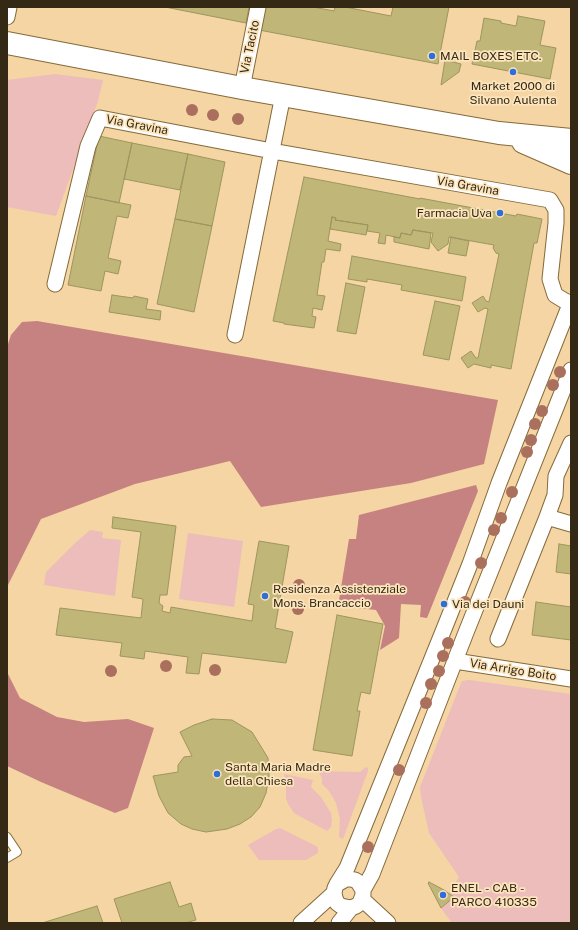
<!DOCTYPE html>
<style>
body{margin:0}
#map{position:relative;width:578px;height:930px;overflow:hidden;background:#f4d5a3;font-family:"Public Sans",sans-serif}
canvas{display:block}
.frame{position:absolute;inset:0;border:8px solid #342915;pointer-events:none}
</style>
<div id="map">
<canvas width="578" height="930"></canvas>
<div class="frame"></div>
</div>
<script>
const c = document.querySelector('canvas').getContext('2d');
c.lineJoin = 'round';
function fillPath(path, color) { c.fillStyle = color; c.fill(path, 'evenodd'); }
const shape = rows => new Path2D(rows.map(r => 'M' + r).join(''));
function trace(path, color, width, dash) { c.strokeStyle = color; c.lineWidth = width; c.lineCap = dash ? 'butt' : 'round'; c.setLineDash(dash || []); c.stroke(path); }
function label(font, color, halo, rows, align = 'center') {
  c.font = font + ' "Public Sans",sans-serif'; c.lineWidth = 3.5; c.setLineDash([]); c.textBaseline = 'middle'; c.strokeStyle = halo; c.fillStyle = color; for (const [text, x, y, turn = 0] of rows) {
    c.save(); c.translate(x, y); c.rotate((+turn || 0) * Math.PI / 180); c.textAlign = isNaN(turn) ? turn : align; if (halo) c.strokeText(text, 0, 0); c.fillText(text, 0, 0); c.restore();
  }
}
fillPath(shape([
 [55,74,103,80,98,101,56,216,7,207,7,80],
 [90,530,103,532,102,538,121,540,115,596,44,585,46,572,73,545],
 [188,533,243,541,234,607,179,599],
 [469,680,571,694,571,871,570,872,571,873,571,923,452,923,441,908,453,897,449,893,459,877,429,833,421,797,420,787,459,688,462,681],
 [366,767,368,768,368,771,343,839,339,837,340,819,336,803,329,791,322,784,322,779,320,774,317,771,360,772],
 [284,774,313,780,311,787,321,797,331,813,332,820,331,827,327,831,294,813,288,804,286,798,286,786],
 [280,828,318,847,318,853,306,860,259,860,248,845,276,829]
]), '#edbdbb');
fillPath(shape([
 [37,321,498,400,484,464,411,483,261,507,230,461,135,484,41,519,7,587,7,347,11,335,22,322],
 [476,485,478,491,427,618,420,617,421,605,401,604,399,638,380,650,385,626,376,610,338,606,349,539,356,539,359,515],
 [7,672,20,698,57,717,84,722,128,719,154,728,128,808,115,813,41,782,7,766]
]), '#c58281');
const building = shape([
 [165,7,249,7,246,23,165,7],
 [264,7,313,7,334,11,335,7,345,7,391,16,393,7,449,7,438,64,259,30,264,7],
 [518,16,545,21,540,45,556,48,550,79,472,64,477,41,480,41,484,18,501,21,501,23,516,26,518,16],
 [445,60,461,64,459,72,441,85,445,60],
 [99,136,132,143,119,203,86,196,99,136],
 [132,143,188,154,180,190,124,179,132,143],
 [188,154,225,162,212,226,175,219,188,154],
 [304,177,420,199,420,198,516,216,517,214,542,219,537,243,534,243,511,369,491,365,491,368,474,364,468,368,461,358,471,351,476,358,478,358,488,309,485,308,478,312,472,303,483,296,486,301,489,302,499,254,496,253,493,248,494,245,449,237,448,244,438,251,431,242,433,233,413,230,411,235,401,233,400,238,386,235,385,244,378,243,380,233,367,231,368,225,335,220,336,218,332,217,328,241,341,244,340,251,326,249,324,262,322,262,317,295,325,296,322,310,313,308,312,316,316,317,314,328,284,324,284,323,273,321,304,177],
 [86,196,131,205,128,218,117,216,108,258,121,261,118,274,105,271,101,291,68,285,86,196],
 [332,217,336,218,335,220,368,225,366,235,330,229,332,217],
 [175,219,212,226,194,312,157,304,175,219],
 [413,230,431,233,429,249,394,242,394,237,400,238,401,233,411,235,413,230],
 [451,237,469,241,466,256,448,253,451,237],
 [352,256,466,277,462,301,401,290,402,285,367,279,367,282,348,279,352,256],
 [346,283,365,287,356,334,337,331,346,283],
 [112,295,133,298,134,296,148,299,146,309,161,311,160,320,109,312,112,295],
 [435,301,460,306,449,360,423,355,435,301],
 [113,517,176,526,167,595,160,595,159,603,163,606,162,611,170,613,171,607,252,621,254,605,248,604,259,541,289,546,275,628,293,632,286,663,202,653,199,674,186,673,188,657,145,651,144,659,120,656,122,643,56,635,60,608,141,618,143,599,132,597,141,532,112,528,113,517],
 [559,544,571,546,571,574,556,572,559,544],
 [536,602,571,607,571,640,532,635,536,602],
 [337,615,383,624,370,694,361,692,357,711,360,711,352,756,313,750,337,615],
 [212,719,232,720,252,732,268,758,269,776,266,793,260,807,251,817,240,824,227,829,206,832,192,829,181,824,168,813,159,796,153,776,178,772,178,765,184,757,192,756,180,732,194,725,212,719],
 [170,882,179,907,191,903,196,920,185,923,122,923,114,899,170,882],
 [429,882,444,890,454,897,441,908,428,883,429,882],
 [97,906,103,923,42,923,97,906]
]);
fillPath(building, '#c0b677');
trace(building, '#9d955f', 1);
const service = shape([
 [7,837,17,852,7,858]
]);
const minor = shape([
 [7,17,9,7],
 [242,88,258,7],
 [55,284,88,146,100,118,272,151,550,200,556,210,556,223,550,279,555,295,570,304],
 [235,335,283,95],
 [547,517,571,524],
 [498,639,547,517,555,495,556,476,571,443],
 [455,661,571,679],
 [337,884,346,879,350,879,355,880,358,882,363,890,363,895,360,903,356,906,351,908,341,906,337,903,335,898,334,893,335,888,337,884,347,868,444,629,470,564,499,483,571,302],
 [363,890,372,874,465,635,571,370],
 [362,899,388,923],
 [301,923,334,893],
 [339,923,351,908]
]);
const secondary = shape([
 [7,43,242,88,499,133,571,140],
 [523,142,571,163]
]);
trace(service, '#856a3a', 10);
trace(minor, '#856a3a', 17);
trace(secondary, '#856a3a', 24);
trace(service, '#fff', 8);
trace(minor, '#fff', 15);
trace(secondary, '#fff', 22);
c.fillStyle = '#aa705d';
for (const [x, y] of [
 [192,110],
 [213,115],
 [238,119],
 [560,372],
 [553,385],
 [542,411],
 [535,424],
 [531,440],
 [527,452],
 [512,492],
 [501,518],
 [494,530],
 [481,563],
 [299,585],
 [465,602],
 [298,609],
 [448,643],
 [443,656],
 [166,666],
 [215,670],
 [111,671],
 [439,671],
 [431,684],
 [426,703],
 [399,770],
 [368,847]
]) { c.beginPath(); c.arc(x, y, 6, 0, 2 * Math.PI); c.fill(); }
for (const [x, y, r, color] of [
 [432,56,4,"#2d6edb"],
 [513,72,4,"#2d6edb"],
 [500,213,4,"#2d6edb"],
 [265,596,4,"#2d6edb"],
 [444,604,4,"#2d6edb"],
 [217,774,4,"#2d6edb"],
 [443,895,4,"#2d6edb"]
]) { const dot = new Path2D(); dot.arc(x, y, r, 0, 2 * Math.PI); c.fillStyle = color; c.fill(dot); trace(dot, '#fce4bc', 1.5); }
label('12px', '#342915', '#fce4bc', [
 ["Via Tacito",250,47,-78],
 ["Via Gravina",137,125,11],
 ["Via Gravina",468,186,10],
 ["Via Arrigo Boito",513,670,9]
]);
label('12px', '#342915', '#fce4bc', [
 ["MAIL BOXES ETC.",440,56],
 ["Market 2000 di",513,86,"center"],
 ["Silvano Aulenta",513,100,"center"],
 ["Farmacia Uva",492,213,"right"],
 ["Residenza Assistenziale",273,589],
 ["Mons. Brancaccio",273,603],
 ["Via dei Dauni",452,604],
 ["Santa Maria Madre",225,767],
 ["della Chiesa",225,781],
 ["ENEL - CAB -",451,888],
 ["PARCO 410335",451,902]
], 'left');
</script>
